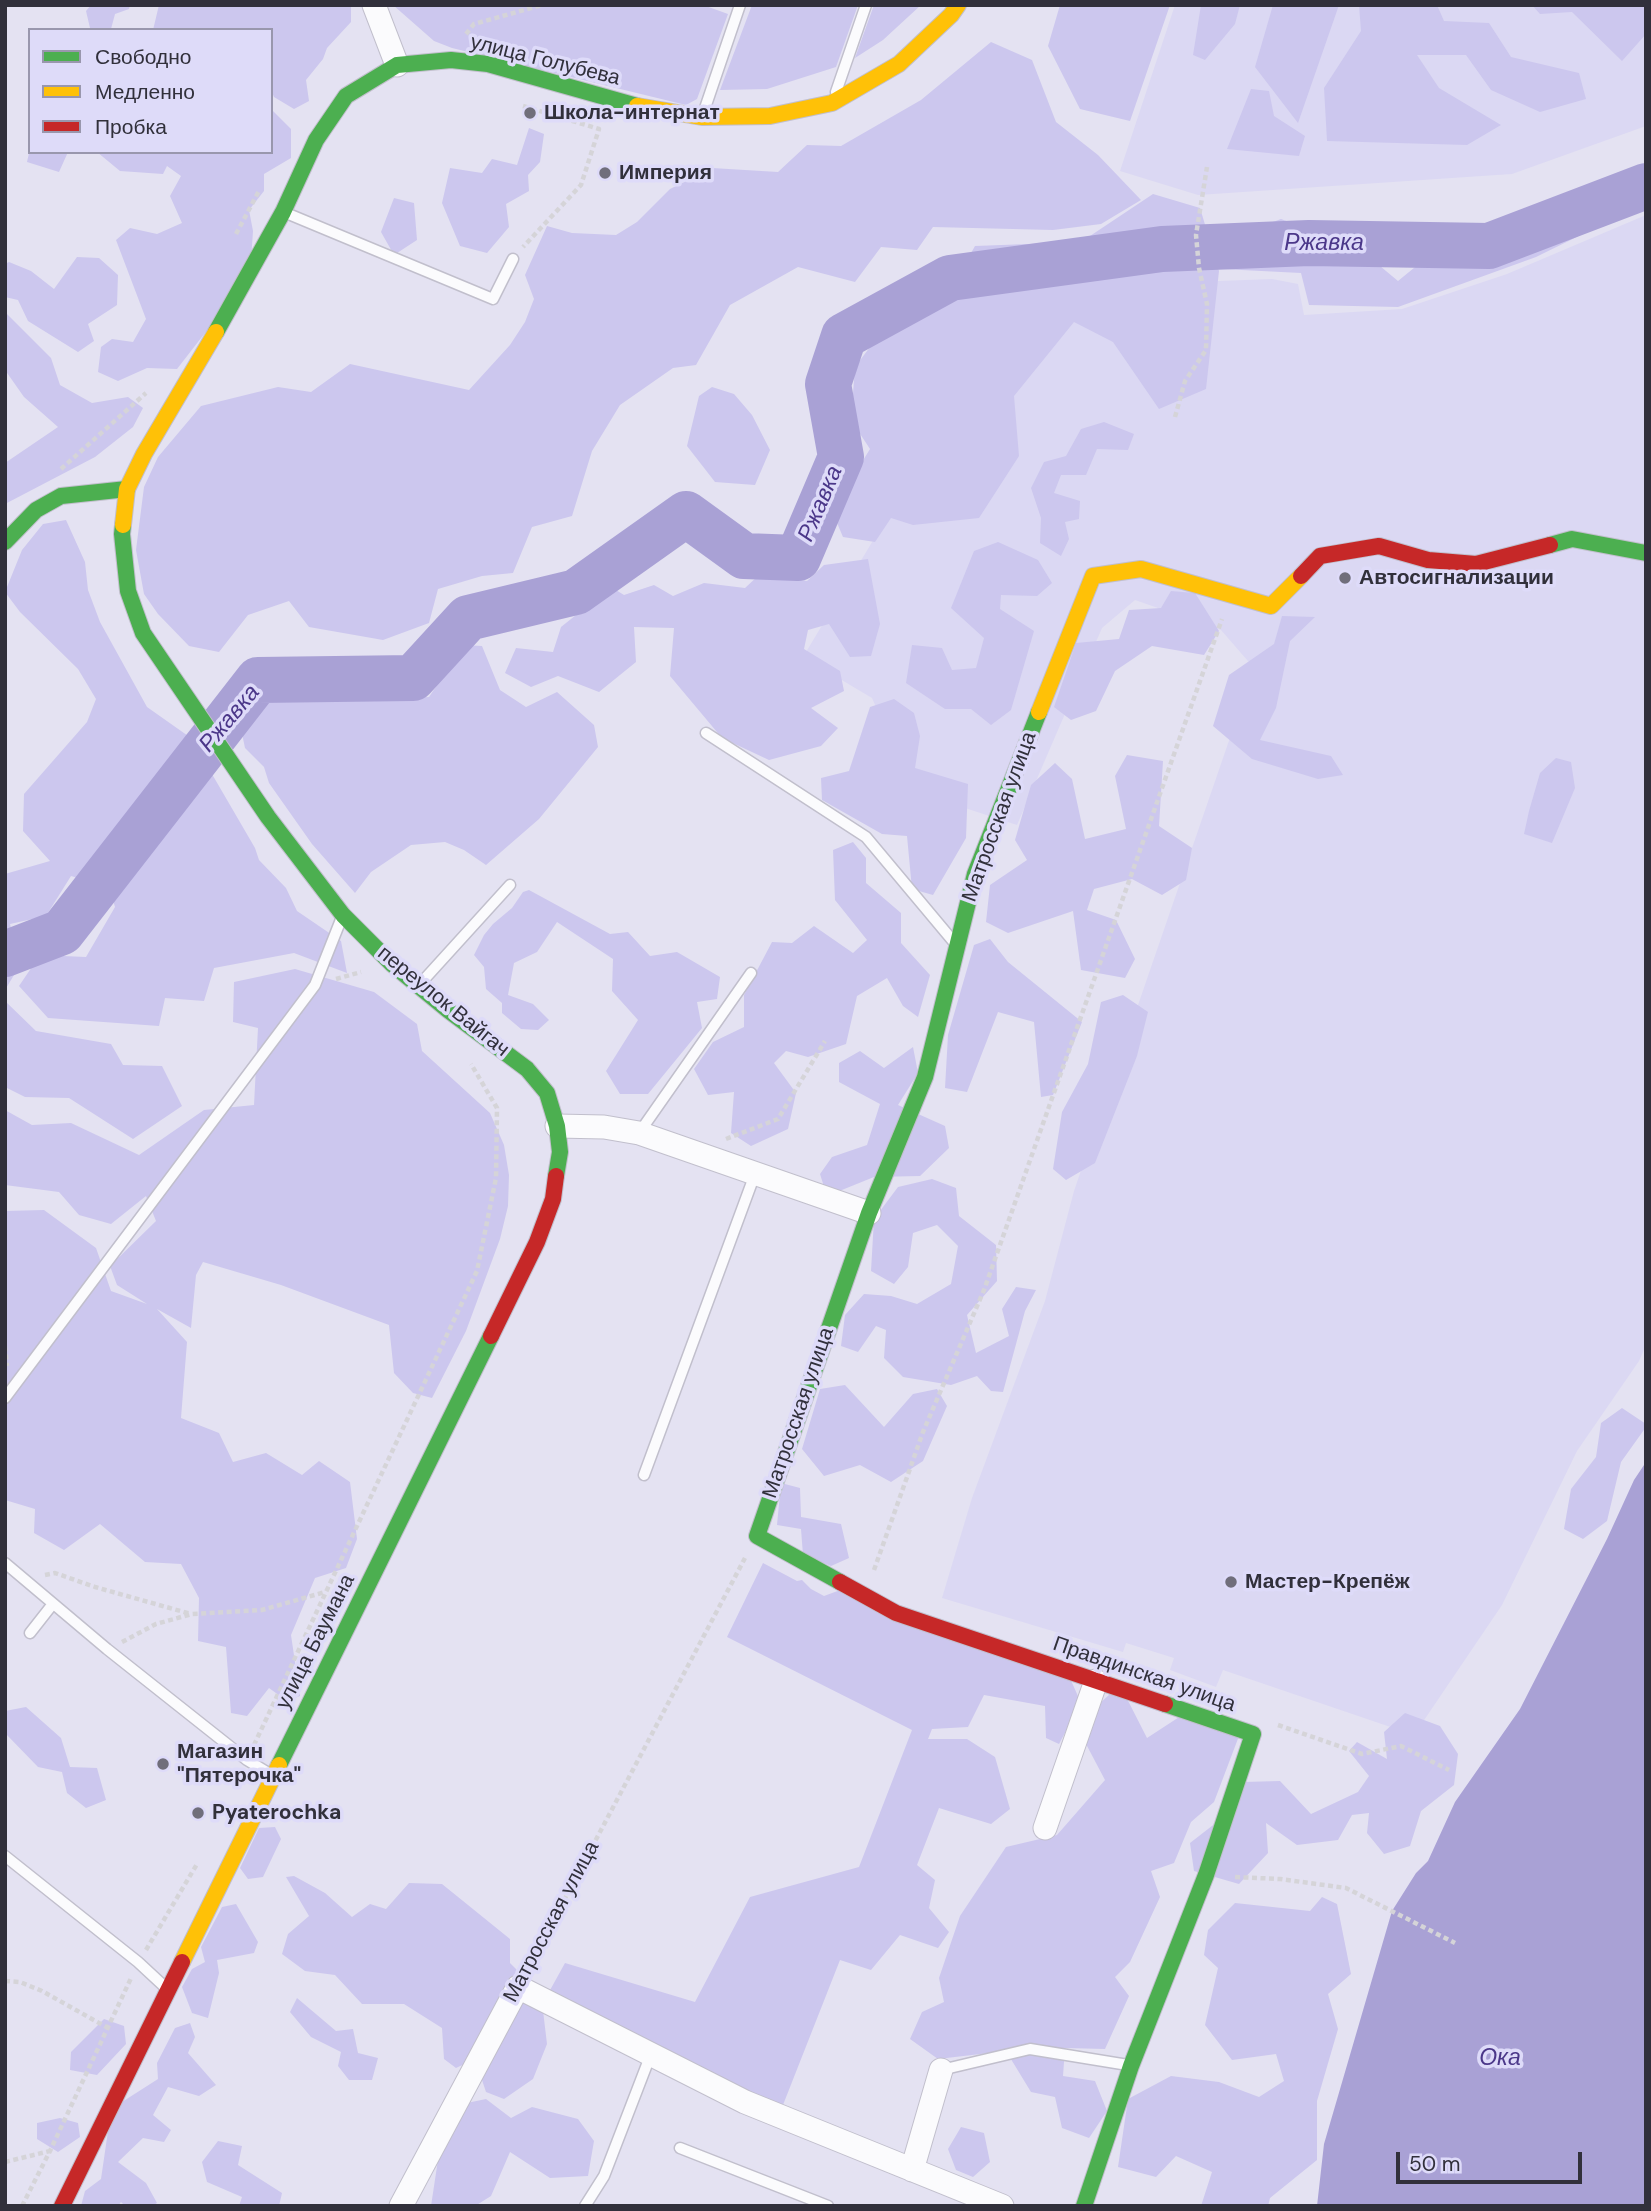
<!DOCTYPE html>
<meta charset="utf-8">
<style>
body{margin:0}
#map{position:relative;width:1651px;height:2211px;overflow:hidden;background:#e4e2f2;font-family:"DM Sans",sans-serif}
canvas{display:block}
.frame{position:absolute;inset:0;border:7px solid #31303b;pointer-events:none}
.legend{position:absolute;left:28px;top:28px;width:245px;height:126px;box-sizing:border-box;background:#dedbf9;border:2px solid #9997ad;margin:0;padding:9px 12px;list-style:none;font-size:21px;color:#31303b}
.legend li{display:flex;align-items:center;gap:14px;height:35px}
.legend b{width:35px;border:2px solid #9997ad}
.scale{position:absolute;left:1396px;top:2152px;width:186px;height:32px;box-sizing:border-box;border:4px solid #31303b;border-top:0;padding-left:9px;font-size:21px;line-height:24px;white-space:nowrap;color:#31303b;-webkit-text-stroke:5px #dedbf9;paint-order:stroke}
</style>
<div id="map">
<canvas width="1651" height="2211"></canvas>
<div class="frame"></div>
<ul class="legend">
<li><b style="height:9px;background:#4caf50"></b>Свободно</li>
<li><b style="height:9px;background:#ffc107"></b>Медленно</li>
<li><b style="height:9px;background:#c62828"></b>Пробка</li>
</ul>
<div class="scale">50 m</div>
</div>
<script>
const c = document.querySelector('canvas').getContext('2d');
c.lineJoin = 'round';
function fillPath(path, color) { c.fillStyle = color; c.fill(path, 'evenodd'); }
const shape = rows => new Path2D(rows.map(r => 'M' + r).join(''));
function trace(path, color, width, dash) { c.strokeStyle = color; c.lineWidth = width; c.lineCap = dash ? 'butt' : 'round'; c.setLineDash(dash || []); c.stroke(path); }
function label(font, color, halo, rows, align = 'center') {
  c.font = font + ' "DM Sans",sans-serif'; c.lineWidth = 7; c.setLineDash([]); c.textBaseline = 'middle'; c.strokeStyle = halo; c.fillStyle = color; for (const [text, x, y, turn = 0] of rows) {
    c.save(); c.translate(x, y); c.rotate((+turn || 0) * Math.PI / 180); c.textAlign = isNaN(turn) ? turn : align; if (halo) c.strokeText(text, 0, 0); c.fillText(text, 0, 0); c.restore();
  }
}
fillPath(shape([
 [1175,5,1646,5,1646,126,1512,174,1198,195,1120,171],
 [1646,215,1646,686,1644,694,1646,695,1646,1345,1639,1361,1577,1451,1502,1605,1414,1735,1223,1670,1216,1687,1170,1670,1174,1658,1126,1643,1123,1652,942,1598,972,1498,1045,1301,1074,1191,1254,668,1221,630,1135,600,1102,628,1017,825,913,791,872,698,803,657,990,346,1088,286,1272,279,1298,284,1304,315,1402,309,1507,274]
]), '#dbd8f3');
fillPath(shape([
 [91,5,130,5,129,9,115,14,111,29,90,28,86,11],
 [159,5,351,5,351,22,327,48,323,59,306,80,309,101,294,109,274,97,271,90,271,30,153,30],
 [393,5,703,5,728,14,697,99,686,105,452,48,434,41],
 [752,5,858,5,836,67,767,89,720,90],
 [874,5,921,5,883,40,855,58],
 [1060,5,1170,5,1130,121,1080,109,1048,46],
 [1201,5,1240,5,1235,24,1205,60,1193,55],
 [1273,5,1339,5,1298,123,1255,67],
 [1359,5,1437,5,1444,21,1489,23,1511,57,1579,73,1586,99,1540,112,1491,90,1466,55,1417,55,1439,88,1501,125,1467,145,1327,141,1324,88,1361,31],
 [1532,5,1646,5,1646,34,1622,61,1572,12,1540,14],
 [991,42,1032,60,1056,122,1098,155,1141,200,1101,224,1053,230,933,227,917,250,881,247,855,282,798,267,730,305,696,365,673,368,620,405,592,451,572,516,532,527,513,573,482,576,438,589,429,623,383,640,309,627,289,601,248,615,219,652,189,646,158,614,144,594,136,550,144,487,158,457,201,406,278,387,311,392,350,364,469,390,510,345,525,322,534,299,525,275,547,226,572,233,616,235,637,222,670,189,712,168,778,172,807,145,841,146,921,100],
 [1251,89,1269,91,1274,116,1305,136,1299,156,1227,149],
 [271,109,291,129,291,158,264,174,264,191,249,210,253,231,250,275,177,369,147,368,118,381,98,372,101,347,112,339,133,342,146,319,116,240,130,228,157,234,182,223,170,196,181,176,167,166,163,174,120,171,97,152,271,152],
 [529,128,544,134,540,162,528,175,529,191,506,204,509,227,487,253,460,246,442,203,450,168,482,173,492,159,517,165],
 [30,149,30,152,68,152,59,172,27,162],
 [1646,187,1646,209,1597,227,1536,257,1398,307,1309,305,1301,273,1222,269,1214,238,1228,228,1263,235,1268,224,1281,219,1319,233,1326,252,1368,256,1398,281,1420,263,1459,265,1481,226,1507,230,1584,191],
 [1153,194,1200,208,1219,271,1206,389,1159,409,1113,342,1074,322,1014,396,1019,456,979,518,913,525,891,518,875,542,843,537,832,511,870,449,851,420,855,367,885,327,905,320,923,282,962,269,975,246,1081,242],
 [394,198,414,203,417,240,394,255,381,232],
 [77,257,99,258,118,275,117,305,88,324,94,341,78,352,28,321,18,300,5,297,5,264,9,262,31,271,54,289],
 [5,312,51,358,60,385,92,403,128,397,143,408,133,427,95,457,5,504,5,463,58,427,24,397,5,370],
 [712,387,734,394,752,415,770,450,755,485,715,482,687,446,699,396],
 [1104,422,1134,434,1128,450,1097,449,1086,475,1061,475,1054,493,1080,501,1079,519,1065,522,1069,539,1061,556,1040,543,1041,518,1031,488,1044,462,1066,456,1081,429],
 [66,520,85,562,88,590,100,622,147,707,191,738,255,848,259,860,286,888,297,911,341,941,347,973,294,953,214,968,204,1001,165,998,159,1026,48,1018,19,986,40,955,86,957,115,907,109,887,71,876,46,916,10,924,20,965,5,990,5,874,50,861,23,831,24,794,87,722,96,699,78,669,20,612,5,592,22,550,43,524],
 [998,542,1038,560,1052,583,1037,596,1001,595,1000,609,1034,631,1011,710,991,725,971,709,945,709,906,683,912,645,942,648,952,670,976,668,984,638,951,608,974,551],
 [868,559,880,624,871,656,850,657,829,624,808,630,804,649,840,671,844,691,811,708,838,728,821,746,769,760,722,738,670,676,674,628,634,627,636,662,599,692,558,676,531,687,505,673,516,648,553,652,561,627,611,587,624,595,654,585,673,596,704,583,745,588,759,575,807,581,824,565],
 [1171,591,1195,593,1219,631,1204,655,1152,646,1115,671,1096,711,1071,720,1054,707,1076,643,1119,639,1129,610,1161,608],
 [1282,616,1315,617,1290,641,1276,708,1260,740,1331,756,1343,775,1318,779,1252,759,1213,726,1229,675,1274,644],
 [464,645,482,646,500,690,526,707,557,692,594,725,598,747,539,819,486,865,464,850,445,842,411,845,371,872,355,893,312,844,269,783,264,767,245,748,235,700,249,681,281,695,290,671,306,659,340,669,350,688,374,701,429,697],
 [894,699,914,713,920,736,915,768,968,784,966,838,933,895,912,889,907,836,882,834,822,800,821,778,849,771,870,707],
 [1127,755,1163,761,1159,826,1192,848,1186,880,1162,895,1132,879,1094,889,1087,910,1116,920,1135,959,1125,978,1081,970,1073,911,1008,933,986,922,990,885,1027,860,1015,840,1031,785,1055,763,1072,779,1085,839,1126,829,1115,776],
 [1556,758,1571,762,1575,788,1552,843,1524,834,1529,811,1540,773],
 [853,842,866,858,866,883,901,913,901,943,930,975,918,1017,903,1006,887,978,857,996,846,1044,808,1057,786,1051,774,1063,796,1093,788,1129,751,1146,731,1133,734,1092,708,1095,694,1069,713,1042,744,1027,744,995,772,942,792,943,814,926,853,953,867,940,835,900,833,850],
 [529,890,610,934,628,932,650,956,677,952,720,977,717,999,697,1002,702,1028,648,1094,620,1094,606,1071,638,1020,612,991,613,959,557,922,537,952,514,963,508,995,533,1004,549,1020,538,1030,521,1029,502,1013,502,1003,486,989,484,967,474,955,484,935,493,924,512,908,523,892],
 [990,939,1008,962,1082,1022,1053,1095,1041,1097,1034,1022,998,1012,967,1092,945,1088,948,1035,974,945],
 [295,969,374,992,417,1024,422,1051,490,1113,504,1145,509,1175,508,1206,500,1239,466,1331,432,1398,413,1393,394,1373,389,1325,281,1285,203,1262,196,1275,191,1328,157,1309,187,1342,181,1418,219,1433,233,1462,266,1453,302,1475,319,1461,350,1482,357,1539,346,1568,315,1578,291,1635,300,1696,287,1701,269,1688,247,1716,231,1713,226,1647,198,1641,199,1598,181,1564,145,1562,100,1524,64,1550,34,1533,35,1509,5,1500,5,1211,44,1210,96,1248,111,1291,147,1304,117,1285,110,1266,156,1221,146,1196,111,1224,79,1215,59,1192,5,1185,5,1110,32,1125,71,1123,139,1155,204,1110,254,1105,258,1028,233,1022,234,982],
 [1123,995,1148,1012,1137,1056,1095,1163,1066,1180,1053,1169,1062,1112,1088,1064,1101,1002],
 [5,1001,36,1031,111,1044,123,1065,162,1066,182,1106,133,1139,69,1098,25,1097,5,1087],
 [913,1047,918,1073,898,1105,945,1126,949,1148,920,1176,874,1177,827,1196,820,1174,832,1157,867,1145,880,1104,839,1082,839,1063,860,1051,884,1068],
 [932,1179,956,1188,959,1216,996,1245,997,1281,967,1315,976,1353,1009,1336,1002,1309,1016,1287,1036,1290,1025,1311,1003,1392,991,1391,977,1376,951,1385,903,1377,884,1358,886,1330,876,1326,858,1352,841,1346,845,1315,864,1294,891,1296,917,1304,951,1284,958,1246,937,1225,913,1233,908,1267,894,1284,871,1271,874,1219,898,1187],
 [845,1385,884,1427,913,1394,937,1389,947,1406,923,1461,891,1482,860,1465,824,1476,802,1449,820,1389],
 [1622,1408,1646,1424,1646,1427,1621,1462,1607,1521,1583,1539,1564,1529,1571,1489,1596,1457,1601,1423],
 [781,1483,800,1488,801,1517,841,1524,849,1558,831,1566,803,1555,801,1529,777,1525],
 [763,1563,797,1581,802,1580,811,1589,824,1596,843,1589,1069,1676,1081,1703,1059,1744,1046,1738,1045,1706,984,1695,968,1727,932,1729,928,1739,967,1739,995,1757,1010,1809,991,1824,939,1808,917,1865,935,1880,929,1908,949,1932,938,1948,900,1935,871,1970,840,1960,781,2110,549,1992,565,1963,695,2002,750,1897,859,1867,912,1730,727,1637],
 [1120,1685,1147,1738,1193,1708,1239,1736,1214,1802,1191,1822,1174,1863,1151,1871,1160,1897,1130,1962,1115,1977,1129,1996,1105,2049,1065,2048,1063,2076,1095,2081,1107,2111,1089,2138,1062,2128,1055,2097,1031,2092,1006,2051,938,2059,910,2039,922,2012,944,2002,939,1978,960,1916,1006,1847,1057,1835,1105,1780,1086,1744,1088,1714],
 [26,1707,61,1738,70,1767,97,1768,106,1800,86,1808,67,1793,62,1772,38,1767,5,1733,5,1711],
 [1405,1713,1440,1726,1458,1754,1454,1785,1421,1811,1410,1846,1384,1854,1367,1833,1369,1813,1352,1815,1338,1840,1297,1845,1266,1823,1268,1853,1239,1884,1194,1871,1190,1843,1235,1808,1243,1782,1280,1781,1311,1814,1358,1792,1369,1776,1349,1751,1357,1742,1387,1759,1384,1732],
 [275,1827,281,1839,263,1877,248,1879,240,1868,259,1828],
 [294,1876,325,1893,352,1917,370,1904,386,1909,409,1883,442,1884,510,1939,510,1963,541,1994,547,2044,533,2079,504,2099,486,2092,475,2059,456,2068,444,2059,442,2028,404,2004,362,2004,335,1975,305,1971,282,1954,288,1934,309,1916,286,1877],
 [1322,1897,1337,1904,1351,1974,1328,1994,1338,2029,1317,2101,1317,2160,1270,2198,1268,2206,1201,2206,1212,2172,1176,2156,1156,2177,1118,2167,1128,2099,1171,2076,1219,2082,1259,2097,1284,2081,1276,2054,1232,2060,1205,2025,1218,1968,1204,1955,1208,1930,1235,1903,1310,1911],
 [236,1904,258,1942,254,1953,217,1960,219,1973,208,2018,192,2013,182,1987,192,1969,205,1962,201,1947,222,1907],
 [297,1998,336,2031,353,2029,358,2053,378,2058,372,2080,349,2080,338,2066,341,2052,311,2037,290,2012],
 [104,2019,124,2026,126,2044,97,2075,70,2070,71,2052],
 [190,2023,195,2037,188,2053,216,2085,199,2096,168,2087,153,2115,171,2130,164,2142,143,2138,118,2162,146,2183,157,2203,152,2206,125,2206,121,2202,118,2206,81,2206,85,2191,101,2179,108,2131,122,2102,158,2079,157,2063,175,2028],
 [486,2099,511,2118,532,2107,578,2119,594,2141,588,2176,550,2178,510,2152,491,2196,475,2206,431,2206,441,2140,462,2104],
 [60,2118,78,2123,80,2137,58,2152,37,2139,37,2123],
 [961,2127,984,2133,990,2162,973,2177,956,2170,948,2149],
 [218,2141,242,2146,238,2165,282,2193,279,2206,239,2206,242,2197,207,2182,202,2162]
]), '#ccc7ee');
fillPath(shape([
 [1646,1462,1646,2206,1317,2206,1324,2144,1392,1911,1416,1873,1428,1861,1455,1802,1520,1709,1607,1539,1634,1480]
]), '#a9a1d5');
trace(shape([
 [5,954,62,932,258,680,413,678,468,618,576,592,686,514,744,556,798,558,841,457,828,384,844,336,950,278,1162,249,1309,243,1489,246,1646,186]
]), '#a9a1d5', 46);
const lane = shape([
 [836,92,866,5],
 [703,114,740,5],
 [286,213,493,299,513,259],
 [706,733,866,837,953,941],
 [420,984,510,885],
 [639,1133,751,973],
 [5,1398,315,985,342,917],
 [644,1475,755,1174],
 [5,1563,107,1649,247,1760,270,1774],
 [30,1633,52,1605],
 [5,1856,138,1962,166,1988],
 [941,2070,1030,2049,1128,2065],
 [680,2148,828,2206],
 [585,2206,604,2176,651,2054]
]);
const street = shape([
 [374,5,397,65],
 [557,1126,604,1127,639,1133,869,1213],
 [1045,1828,1096,1681],
 [912,2170,941,2070],
 [401,2206,518,1987,745,2102,1002,2206]
]);
const fast = shape([
 [216,332,283,212,316,140,346,96,397,65,451,60,488,64,637,106],
 [123,525,122,534,128,591,143,633,268,817,343,915,392,964,448,1010,527,1069,547,1093,557,1126,560,1152,556,1176],
 [5,542,36,510,61,496,127,489],
 [1550,545,1572,539,1646,553],
 [840,1582,757,1536,869,1213,925,1077,975,874,1039,712],
 [279,1765,491,1336],
 [1084,2206,1131,2066,1206,1875,1253,1734,1165,1704]
]);
const slow = shape([
 [637,106,702,117,770,116,832,103,899,64,951,15,958,5],
 [123,525,127,489,144,454,216,332],
 [1039,712,1093,576,1141,569,1271,606,1301,576],
 [182,1962,279,1765]
]);
const jam = shape([
 [1301,576,1320,556,1379,546,1428,560,1476,564,1550,545],
 [491,1336,537,1242,553,1199,556,1176],
 [840,1582,896,1613,1165,1704],
 [62,2206,182,1962]
]);
trace(lane, '#c1bfcc', 13);
trace(street, '#c1bfcc', 25);
trace(fast, '#c1bfcc', 18);
trace(slow, '#c1bfcc', 18);
trace(jam, '#c1bfcc', 18);
trace(shape([
 [466,34,474,24,542,5],
 [523,106,599,129,581,185,523,247],
 [236,234,260,189],
 [1175,417,1185,381,1206,350,1207,304,1199,268,1196,235,1207,167],
 [61,469,146,393],
 [336,979,361,972],
 [726,1139,778,1119,825,1041],
 [5,1346,7,1366],
 [874,1570,923,1432,984,1290,1222,619],
 [45,1575,55,1573,95,1587,191,1614],
 [122,1642,156,1624,192,1614,262,1610,325,1592],
 [1278,1725,1362,1754,1401,1746,1449,1770],
 [254,1745,477,1271,496,1178,497,1108,471,1064],
 [1235,1877,1280,1879,1346,1888,1455,1943],
 [146,1950,197,1864],
 [528,1968,745,1558],
 [5,1981,20,1982,42,1991,108,2028],
 [5,2162,50,2151],
 [22,2206,50,2151,132,1976]
]), '#d5d4d8', 4.5, [5, 3.5]);
trace(lane, '#fbfbfd', 10);
trace(street, '#fbfbfd', 23);
trace(fast, '#4caf50', 16);
trace(slow, '#ffc107', 16);
trace(jam, '#c62828', 16);
for (const [x, y, r, color] of [
 [530,113,7,"#706e7b"],
 [605,173,7,"#706e7b"],
 [1345,578,7,"#706e7b"],
 [1231,1582,7,"#706e7b"],
 [163,1764,7,"#706e7b"],
 [198,1813,7,"#706e7b"]
]) { const dot = new Path2D(); dot.arc(x, y, r, 0, 2 * Math.PI); c.fillStyle = color; c.fill(dot); trace(dot, '#dedbf9', 2.5); }
label('21px', '#31303b', '#dedbf9', [
 ["улица Голубева",545,61,14],
 ["Матросская улица",1000,817,-70],
 ["переулок Вайгач",443,1002,39],
 ["Матросская улица",799,1413,-71],
 ["улица Баумана",316,1642,-63],
 ["Правдинская улица",1144,1675,19],
 ["Матросская улица",552,1922,-62]
]);
label('bold 21px', '#31303b', '#dedbf9', [
 ["Школа-интернат",544,113],
 ["Империя",619,173],
 ["Автосигнализации",1359,578],
 ["Мастер-Крепёж",1245,1582],
 ["Магазин",177,1752],
 ["\"Пятерочка\"",177,1776],
 ["Pyaterochka",212,1813]
], 'left');
label('italic 23px', '#4b3789', '#dedbf9', [
 ["Ржавка",1324,244],
 ["Ржавка",821,504,-67],
 ["Ржавка",230,719,-50],
 ["Ока",1500,2059]
]);
</script>
